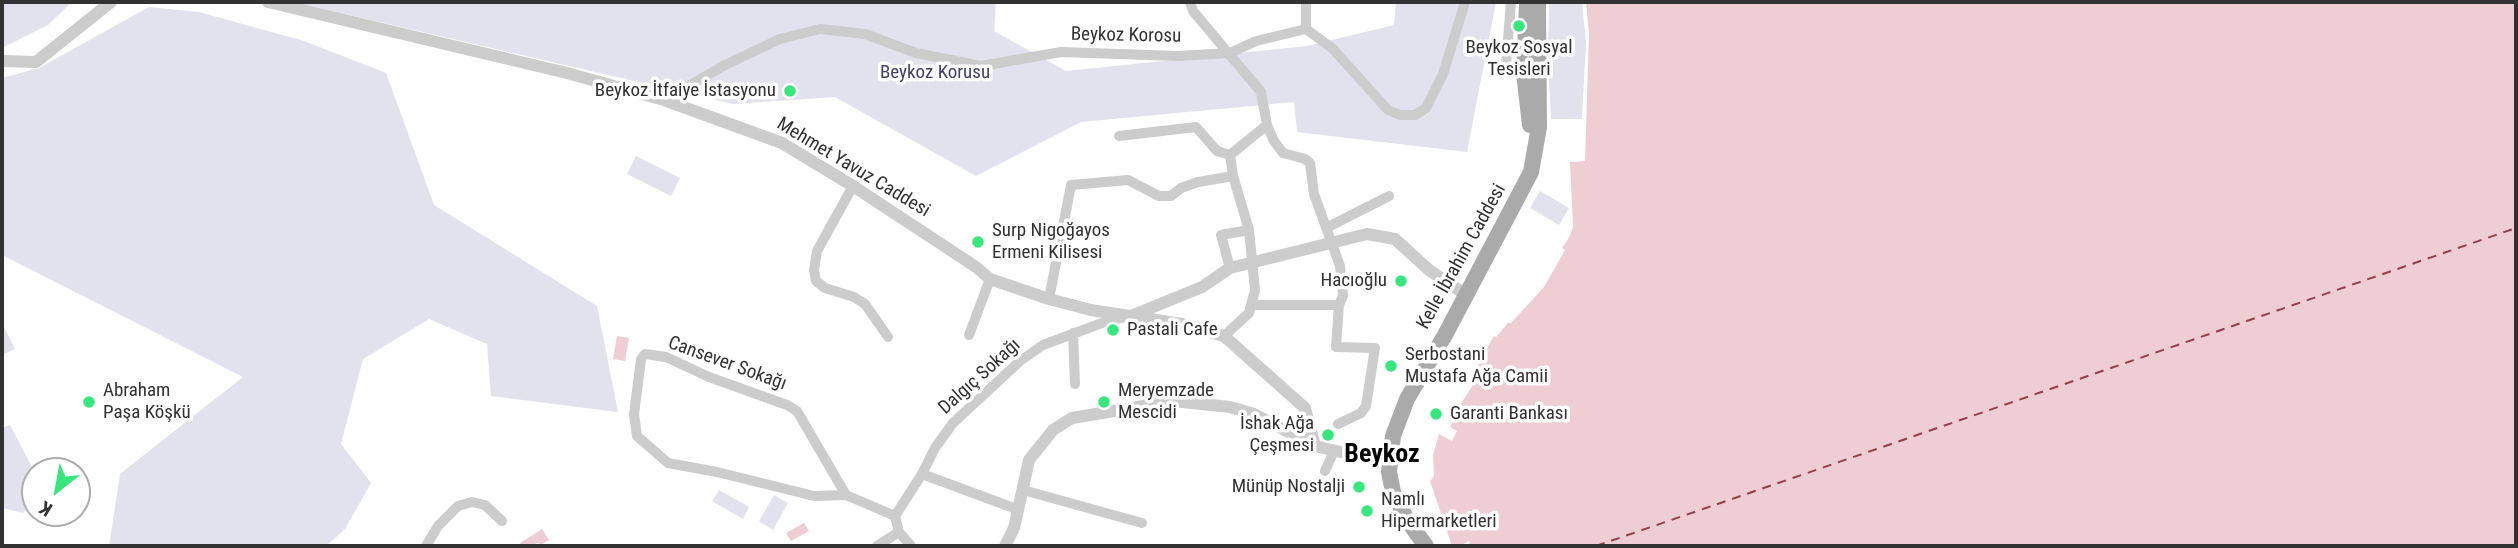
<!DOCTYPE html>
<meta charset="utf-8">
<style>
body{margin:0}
#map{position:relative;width:2518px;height:548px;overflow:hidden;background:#fff;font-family:"Roboto Condensed",sans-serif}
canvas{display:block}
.frame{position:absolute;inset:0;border:4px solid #323232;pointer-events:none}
.north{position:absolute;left:21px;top:457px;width:70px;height:70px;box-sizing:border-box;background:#fff;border:2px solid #adadad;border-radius:50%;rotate:211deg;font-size:19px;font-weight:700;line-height:28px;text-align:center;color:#323232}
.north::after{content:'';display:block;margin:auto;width:24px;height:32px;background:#38e67e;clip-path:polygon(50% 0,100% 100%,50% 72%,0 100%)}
</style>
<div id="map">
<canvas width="2518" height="548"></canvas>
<div class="frame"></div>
<div class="north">K</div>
</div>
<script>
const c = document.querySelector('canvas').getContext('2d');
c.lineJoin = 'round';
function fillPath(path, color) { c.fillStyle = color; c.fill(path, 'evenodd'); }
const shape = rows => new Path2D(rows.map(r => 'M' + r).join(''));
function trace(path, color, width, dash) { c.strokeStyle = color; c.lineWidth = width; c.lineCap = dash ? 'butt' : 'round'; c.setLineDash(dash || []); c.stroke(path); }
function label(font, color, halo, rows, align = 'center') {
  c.font = font + ' "Roboto Condensed",sans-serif'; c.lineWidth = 7; c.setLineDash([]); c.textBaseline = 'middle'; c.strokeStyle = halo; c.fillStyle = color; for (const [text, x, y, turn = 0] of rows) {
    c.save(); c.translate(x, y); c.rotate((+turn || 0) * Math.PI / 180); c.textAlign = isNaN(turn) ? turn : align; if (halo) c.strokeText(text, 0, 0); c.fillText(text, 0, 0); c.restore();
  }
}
fillPath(shape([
 [2,2,72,2,48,25,4,47,2,47],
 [293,2,996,2,994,31,1066,71,1307,46,1394,25,1396,2,1496,2,1467,152,1297,132,1294,102,1081,122,976,176,835,97,733,104],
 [1549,2,1582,2,1586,42,1582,119,1551,119,1548,60],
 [149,7,199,12,304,41,386,73,434,205,597,306,618,412,491,396,487,344,429,319,363,359,341,444,371,483,345,529,326,546,109,546,120,474,243,377,2,255,2,78,39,68],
 [636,156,680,178,671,196,627,174],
 [1540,191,1569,208,1559,225,1530,208],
 [2,323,15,349,2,355],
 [10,425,35,473,34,496,23,513,2,508,2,428],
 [74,461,83,468,81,486,77,486,77,471,62,471],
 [719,490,749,507,743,519,712,501],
 [774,495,788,503,773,530,759,521]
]), '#e1e2ee');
fillPath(shape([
 [1586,2,2516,2,2516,546,1467,546,1470,543,1469,541,1461,546,1452,546,1430,481,1434,476,1433,455,1439,434,1452,441,1457,431,1450,427,1457,415,1455,413,1478,377,1474,373,1488,346,1494,336,1496,337,1508,323,1511,323,1544,287,1565,250,1562,248,1570,236,1573,226,1570,162,1585,161,1589,34],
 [617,336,629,338,625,361,613,359],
 [804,523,809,531,791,541,786,533],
 [542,529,549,540,542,544,536,543,535,546,522,546,520,543]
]), '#eeced2');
trace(shape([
 [1596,546,2516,228]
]), '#963f4a', 2, [9, 7]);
trace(shape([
 [1190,2,1193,11,1261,92,1267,125,1274,141,1283,153,1305,159,1310,163,1314,194,1340,266,1343,296,1339,305,1336,347,1375,348,1366,406,1361,413,1338,424],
 [1511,2,1506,65,1524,73],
 [1306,29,1332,48,1388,110,1400,115,1415,115,1426,108,1443,74,1465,2],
 [1306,29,1306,2],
 [664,100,725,65,780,39,820,29,865,34,916,53,981,66,1061,52,1178,56,1230,53,1256,41,1306,29],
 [1119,136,1196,127,1217,151,1230,155],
 [853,186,817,251,814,270,816,281,825,288,854,297,865,304,888,337],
 [1328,227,1389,196],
 [1230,268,1221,235,1249,230],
 [1049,299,1071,185,1128,180,1159,196,1171,196,1181,188,1198,182,1233,176],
 [1251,305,1339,305],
 [1073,333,1075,384],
 [969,335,990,279],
 [1224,336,1249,313,1255,290,1249,230,1233,176,1230,155,1267,125],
 [1325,471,1334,451],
 [922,474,1019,510],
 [1023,490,1142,523],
 [846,495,814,496,717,472,668,463,637,436,634,414,641,359,645,354,666,357,709,377,787,405,797,411,846,495,895,516],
 [895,516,922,474,935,448,953,423,1020,361,1043,345,1102,323,1125,317],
 [895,516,899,532,911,546],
 [426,546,438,526,458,506,472,502,485,505,502,521],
 [877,546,899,532]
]), '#ccc', 10);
trace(shape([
 [268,2,567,73,664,100,782,143,853,186,976,267,990,279,1049,299,1091,310,1182,324,1224,336,1305,408,1315,446],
 [2,61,36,62,111,2],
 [1131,316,1202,287,1230,268,1367,234,1395,239,1429,270,1466,295],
 [1005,546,1014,528,1029,460,1053,430,1072,418,1173,401,1230,407,1254,414,1315,446,1345,453,1390,457]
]), '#ccc', 12);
trace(shape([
 [1527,2,1524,73,1530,125],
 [1426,546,1407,520,1393,492,1389,472,1393,436,1407,399,1445,335,1531,172,1539,127,1538,2]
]), '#aaa', 16);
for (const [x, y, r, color] of [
 [1519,26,7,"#38e67e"],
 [790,91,7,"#38e67e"],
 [978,242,7,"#38e67e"],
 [1401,281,7,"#38e67e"],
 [1113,330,7,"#38e67e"],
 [1391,366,7,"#38e67e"],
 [89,402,7,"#38e67e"],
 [1104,402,7,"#38e67e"],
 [1436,414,7,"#38e67e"],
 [1328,435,7,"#38e67e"],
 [1359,487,7,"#38e67e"],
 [1367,511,7,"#38e67e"]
]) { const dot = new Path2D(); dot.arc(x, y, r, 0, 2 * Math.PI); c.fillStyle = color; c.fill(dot); trace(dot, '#fff', 2.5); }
label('19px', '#323232', '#fff', [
 ["Beykoz Korosu",1126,36,1],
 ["Mehmet Yavuz Caddesi",853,168,31],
 ["Kelle İbrahim Caddesi",1462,257,-61],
 ["Cansever Sokağı",727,364,20],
 ["Dalgıç Sokağı",980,377,-42]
]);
label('19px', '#323232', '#fff', [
 ["Beykoz Sosyal",1519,48,"center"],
 ["Tesisleri",1519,70,"center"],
 ["Beykoz İtfaiye İstasyonu",776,91,"right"],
 ["Surp Nigoğayos",992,231],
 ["Ermeni Kilisesi",992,253],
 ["Hacıoğlu",1387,281,"right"],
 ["Pastali Cafe",1127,330],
 ["Serbostani",1405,355],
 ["Mustafa Ağa Camii",1405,377],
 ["Abraham",103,391],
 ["Paşa Köşkü",103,413],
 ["Meryemzade",1118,391],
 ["Mescidi",1118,413],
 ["Garanti Bankası",1450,414],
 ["İshak Ağa",1314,424,"right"],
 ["Çeşmesi",1314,446,"right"],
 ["Münüp Nostalji",1345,487,"right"],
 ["Namlı",1381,500],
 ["Hipermarketleri",1381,522]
], 'left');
label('19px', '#3f3e6f', '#fff', [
 ["Beykoz Korusu",935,73]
]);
label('bold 26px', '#000', '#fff', [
 ["Beykoz",1382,455]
]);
</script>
